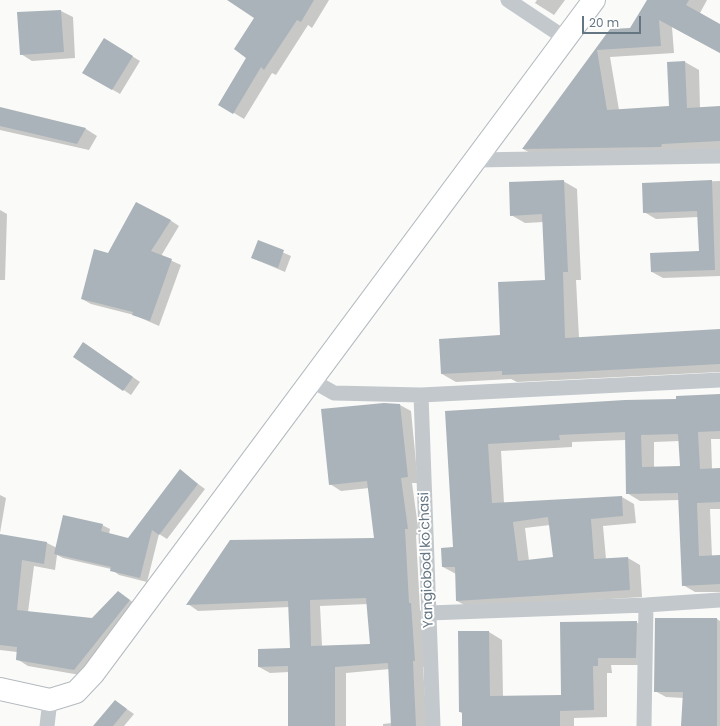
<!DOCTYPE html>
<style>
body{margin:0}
#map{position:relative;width:720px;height:726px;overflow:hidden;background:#fafaf8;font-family:Poppins,sans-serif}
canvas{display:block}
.scale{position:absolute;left:582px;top:16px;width:59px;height:18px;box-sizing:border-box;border:2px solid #657683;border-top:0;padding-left:5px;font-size:12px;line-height:14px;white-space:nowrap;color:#657683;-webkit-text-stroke:3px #fff;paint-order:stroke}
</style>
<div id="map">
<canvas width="720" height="726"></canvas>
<div class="scale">20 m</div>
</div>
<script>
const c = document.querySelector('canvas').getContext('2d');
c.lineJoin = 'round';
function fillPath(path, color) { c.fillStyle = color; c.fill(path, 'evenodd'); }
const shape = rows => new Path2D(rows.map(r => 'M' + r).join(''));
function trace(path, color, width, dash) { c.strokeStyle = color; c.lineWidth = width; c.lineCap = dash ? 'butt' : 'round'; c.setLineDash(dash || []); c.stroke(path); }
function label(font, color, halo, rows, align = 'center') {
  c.font = font + ' Poppins,sans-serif'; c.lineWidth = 4; c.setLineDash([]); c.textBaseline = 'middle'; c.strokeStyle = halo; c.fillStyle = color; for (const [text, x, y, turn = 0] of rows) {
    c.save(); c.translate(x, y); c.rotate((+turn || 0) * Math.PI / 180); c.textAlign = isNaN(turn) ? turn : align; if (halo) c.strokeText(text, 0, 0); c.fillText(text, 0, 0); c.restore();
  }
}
fillPath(shape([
 [228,0,329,0,312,28,308,25,276,75,272,73,244,119,219,104,247,57,255,18],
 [537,0,565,0,554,15,535,3],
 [648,0,707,0,700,13,720,25,720,53,672,27,674,53,610,57,619,110,670,107,685,62,699,70,700,108,720,107,720,149,536,156,523,149,611,30,630,29],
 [61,11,73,17,75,58,32,61,21,54,18,13],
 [104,39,140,61,120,94,84,73],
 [0,108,86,129,97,136,89,150,0,130],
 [563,181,577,189,581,280,576,280,579,338,720,330,720,372,517,382,511,379,456,382,442,374,501,336,546,281,544,222,525,223,511,215],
 [720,181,720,276,663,278,652,272,700,252,698,217,656,219,644,212,643,184],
 [0,210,7,214,5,280,0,280],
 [170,220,179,226,161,256,181,265,159,326,134,315,91,304,82,299,109,254],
 [259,242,291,256,285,272,252,258],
 [84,343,140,382,131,395,74,356],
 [720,395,720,439,711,439,712,469,720,469,720,509,710,509,712,557,720,556,720,592,695,592,683,585,679,500,640,501,627,493,626,440,572,442,572,447,501,451,504,503,622,497,634,504,636,523,603,526,606,559,628,558,640,565,642,597,470,608,457,601,456,574,443,567,454,548,446,412,677,400],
 [679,441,681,467,654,467,654,442],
 [550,525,554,558,529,561,525,528],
 [400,405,411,411,418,483,412,483,419,534,416,535,420,610,421,611,426,666,423,667,427,726,383,726,383,724,392,723,390,669,346,673,346,726,289,726,289,672,270,673,259,667,291,649,290,607,198,611,188,604,375,539,369,488,341,491,330,484],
 [368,604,371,645,322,646,320,606],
 [180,471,205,489,167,539,159,534,147,582,119,575,111,569,63,558,57,555,55,570,34,566,28,612,92,619,118,592,140,607,86,676,28,666,17,659,17,652,0,650,0,535,47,543,57,548,102,525,110,529,109,534,128,539],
 [0,495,6,498,0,533],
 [656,619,717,619,720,621,720,726,682,726,684,698,666,697,655,691],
 [636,622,650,630,649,665,611,665,612,673,607,673,607,717,574,718,574,726,463,726,463,714,460,712,489,632,502,640,503,697,562,696,561,623],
 [115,701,134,714,124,726,95,726]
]), '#0003');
fillPath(shape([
 [227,0,314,0,301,22,297,20,264,70,261,67,233,114,218,105,246,58,234,49,254,18],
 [647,0,689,0,686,5,720,24,720,53,659,20,661,46,597,50,607,110,669,106,667,62,685,61,687,108,720,106,720,141,662,144,661,147,522,149,610,29,630,28],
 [61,10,64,52,20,55,17,12],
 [104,38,133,56,112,90,82,73],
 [0,107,86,128,77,144,0,126],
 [564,180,568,272,563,272,565,338,720,329,720,364,573,372,502,375,502,371,441,374,439,339,500,335,498,282,545,280,542,214,510,216,509,182],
 [712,180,715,270,651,272,650,253,699,251,697,211,643,213,642,183],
 [136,202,171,220,151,251,172,259,150,321,132,315,133,312,81,299,94,249,108,253],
 [258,240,284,250,278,268,251,258],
 [83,342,133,377,123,391,73,357],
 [720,394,720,431,698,432,700,469,720,468,720,502,697,503,699,556,720,555,720,584,682,586,678,493,626,494,625,432,559,435,560,440,488,444,492,503,622,496,623,516,591,519,594,559,628,557,630,590,456,601,455,567,442,567,441,548,453,547,445,411,625,400,676,399,676,396],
 [678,434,680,466,642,467,641,435],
 [548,517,553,557,518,561,513,522],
 [384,403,400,404,408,477,401,478,408,529,405,529,409,603,411,603,415,661,413,661,416,726,391,726,388,663,335,667,335,726,288,726,288,666,258,667,258,649,290,648,288,601,186,605,230,540,374,538,367,481,329,485,321,409],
 [366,598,370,644,311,646,310,600],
 [180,469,198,484,159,535,152,530,140,578,110,571,111,567,54,554,63,515,103,524,101,531,128,538],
 [0,534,47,542,44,564,22,560,17,610,92,618,118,591,130,600,74,670,16,660,17,647,0,645],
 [655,618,717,618,717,726,681,726,683,692,654,692],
 [637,621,636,658,598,658,598,666,593,666,594,710,560,711,560,726,462,726,462,712,459,712,458,631,489,631,490,696,561,695,560,622],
 [115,700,127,709,113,726,93,726]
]), '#aab3b9');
const secondary = shape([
 [0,689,50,700,76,692,93,674,594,0]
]);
trace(secondary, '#b3babf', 24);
trace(shape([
 [508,0,565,38],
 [475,160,720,156],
 [311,380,334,393,421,395,720,380],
 [421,395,433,726],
 [429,613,646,605,720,600],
 [47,726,50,700],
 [644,726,646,605]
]), '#c3c8cc', 15);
trace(secondary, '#fff', 22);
label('14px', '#657683', '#fff', [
 ["Yangiobod ko'chasi",427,560,-92]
]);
</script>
